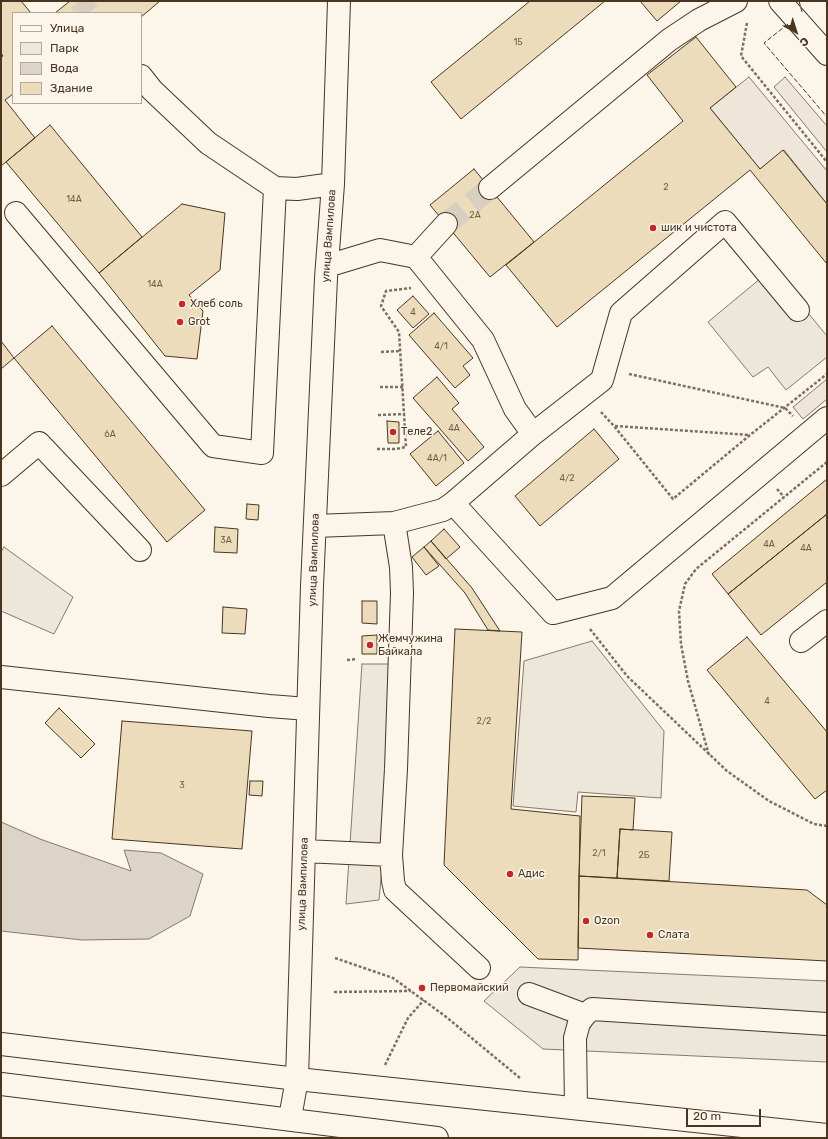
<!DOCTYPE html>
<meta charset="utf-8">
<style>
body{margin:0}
#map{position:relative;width:828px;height:1139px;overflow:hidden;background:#fbf6e9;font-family:Rubik,sans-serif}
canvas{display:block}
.frame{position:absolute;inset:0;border:2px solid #4a3520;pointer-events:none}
.legend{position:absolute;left:12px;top:12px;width:130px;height:92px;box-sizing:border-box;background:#fbf6e9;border:1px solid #b4a999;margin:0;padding:5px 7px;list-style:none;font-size:12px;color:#4a3520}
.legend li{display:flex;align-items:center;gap:8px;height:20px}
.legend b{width:20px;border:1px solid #b4a999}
.north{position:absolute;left:776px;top:12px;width:40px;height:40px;-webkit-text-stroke:3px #fbf6e9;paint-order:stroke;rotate:141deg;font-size:11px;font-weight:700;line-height:16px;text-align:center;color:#4a3520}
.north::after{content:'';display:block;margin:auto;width:14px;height:18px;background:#4a3520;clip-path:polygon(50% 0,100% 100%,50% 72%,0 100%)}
.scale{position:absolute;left:686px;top:1109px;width:75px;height:18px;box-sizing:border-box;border:2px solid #4a3520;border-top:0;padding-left:5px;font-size:12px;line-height:14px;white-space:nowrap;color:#4a3520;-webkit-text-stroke:3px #fbf6e9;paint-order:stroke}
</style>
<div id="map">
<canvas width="828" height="1139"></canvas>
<div class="frame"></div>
<ul class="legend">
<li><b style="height:5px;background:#fbf6e9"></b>Улица</li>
<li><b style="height:11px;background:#ede6d9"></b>Парк</li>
<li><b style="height:11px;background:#dcd4c6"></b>Вода</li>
<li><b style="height:11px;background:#ecdcbc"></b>Здание</li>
</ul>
<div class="north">С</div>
<div class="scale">20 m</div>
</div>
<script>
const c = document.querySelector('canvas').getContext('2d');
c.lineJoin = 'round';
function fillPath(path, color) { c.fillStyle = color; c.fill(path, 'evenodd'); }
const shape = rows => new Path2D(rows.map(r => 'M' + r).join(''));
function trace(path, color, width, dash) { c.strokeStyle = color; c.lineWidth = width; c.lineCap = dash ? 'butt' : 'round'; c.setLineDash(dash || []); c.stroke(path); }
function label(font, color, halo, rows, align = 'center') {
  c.font = font + ' Rubik,sans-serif'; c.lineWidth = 3; c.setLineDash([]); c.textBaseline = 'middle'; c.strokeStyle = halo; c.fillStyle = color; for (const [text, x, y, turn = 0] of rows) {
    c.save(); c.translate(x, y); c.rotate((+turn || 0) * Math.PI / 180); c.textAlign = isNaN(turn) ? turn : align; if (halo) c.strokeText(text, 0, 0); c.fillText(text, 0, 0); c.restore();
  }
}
const green = shape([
 [749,77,827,171,827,204,784,150,760,169,710,108,749,77],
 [785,77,827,126,827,152,774,87,785,77],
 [827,379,827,399,803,419,793,407,827,379]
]);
fillPath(green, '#ede6d9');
trace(green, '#887966', 1);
const parking = shape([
 [772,269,827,336,827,357,786,390,768,367,753,377,708,322,772,269],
 [4,547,73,597,54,634,1,611,1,552,4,547],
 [592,641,664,731,661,798,578,792,576,812,513,806,524,661,592,641],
 [362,664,395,664,393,754,379,900,346,904,362,664],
 [520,967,827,981,827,1062,543,1049,484,1001,520,967]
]);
fillPath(parking, '#ede7d9');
trace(parking, '#887966', 1);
const water = shape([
 [1,822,40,839,131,871,124,850,161,853,203,874,190,916,149,939,82,940,1,931,1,822]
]);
fillPath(water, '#dcd4c6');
trace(water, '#887966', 1);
const building = shape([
 [1,1,21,1,31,13,13,13,13,94,5,100,35,138,1,166,1,57,3,56,1,53,1,1],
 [70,1,160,1,141,17,141,13,55,13,70,1],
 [530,1,605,1,461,119,431,82,530,1],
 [640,1,681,1,657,21,640,1],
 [696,37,736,87,710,108,760,169,783,150,827,204,827,264,750,170,557,327,506,265,683,121,647,75,696,37],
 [50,125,142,237,99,273,6,162,50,125],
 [474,169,534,242,490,277,430,205,474,169],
 [182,204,225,213,220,270,189,295,203,311,197,359,165,356,99,273,182,204],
 [413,296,429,314,413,328,397,310,413,296],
 [434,313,473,358,463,366,470,375,455,388,409,335,434,313],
 [52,326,205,510,167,542,14,358,52,326],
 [1,341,14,358,1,369,1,341],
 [437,377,459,403,452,409,484,447,468,461,413,398,437,377],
 [387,421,399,422,399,443,388,443,387,421],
 [594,429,619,459,540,526,515,496,594,429],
 [438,431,464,463,436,486,410,454,438,431],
 [827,479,827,514,728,594,712,574,827,479],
 [247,504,259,505,258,520,246,519,247,504],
 [827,514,827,582,761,635,728,594,827,514],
 [215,527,238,529,237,553,214,552,215,527],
 [444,529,460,547,446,559,431,541,444,529],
 [431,541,472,588,500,631,488,630,465,593,424,547,431,541],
 [424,547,439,566,426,575,412,557,424,547],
 [362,601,377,601,377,624,362,623,362,601],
 [223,607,247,609,245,634,222,633,223,607],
 [455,629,522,632,511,809,580,816,578,960,538,959,444,865,455,629],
 [377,635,377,654,362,654,362,636,377,635],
 [747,637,827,732,827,790,815,799,707,670,747,637],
 [59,708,95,744,81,758,45,723,59,708],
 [122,721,252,731,242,849,112,839,122,721],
 [250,781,263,781,262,796,249,795,250,781],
 [582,796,635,798,633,830,620,829,617,878,579,876,582,796],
 [620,829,672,832,669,881,617,878,620,829],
 [579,876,807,890,827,905,827,961,578,948,579,876]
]);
fillPath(building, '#ecdcbc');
trace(building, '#4a3520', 1);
trace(shape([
 [79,1,89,13],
 [446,224,490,188]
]), '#d8cfc1', 22, [22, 11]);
const minor = shape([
 [780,1,827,54],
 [141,76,152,90,208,143,275,188],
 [490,188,669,40,699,20,736,1],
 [16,213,213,446,262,453,275,188,297,189,333,184],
 [327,266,380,250,416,257,446,224],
 [533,434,602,380,621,313,725,222,798,310],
 [1,475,39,443,140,550],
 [453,503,553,613,612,598,827,418],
 [394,523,401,567,402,593,396,769,391,855,393,881,395,890,479,968],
 [315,526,394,523,443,510,453,503,533,434,515,409,483,340,416,257],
 [801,641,827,621],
 [1,677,269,706,308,709],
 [304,851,391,855],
 [529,994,585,1015],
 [576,1108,575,1038,579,1023,585,1015,592,1009,827,1024],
 [290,1118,297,1079,312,586,326,278,333,184,339,1]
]);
const major = shape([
 [1,1044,297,1079,827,1135],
 [1,1084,437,1138]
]);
trace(minor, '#4a3520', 24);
trace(major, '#4a3520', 24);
trace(shape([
 [747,23,741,56,827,162],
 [381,352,401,351],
 [629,374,785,408,793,416],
 [380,387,403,387],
 [601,412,614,426,673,499,750,435,827,374],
 [378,415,405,414],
 [615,426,750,435],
 [377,449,396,449,406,447,399,332,381,306,386,291,411,288],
 [777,489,784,497],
 [590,629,627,676,727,771,769,801,814,824,827,826],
 [347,660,357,659],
 [709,755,688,681,681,644,679,611,685,584,696,569,827,462],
 [335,958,393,978,445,1016,520,1078],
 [334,992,411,991],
 [385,1065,408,1018,424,1000]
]), '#7f6f5c', 2.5, [3, 2]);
trace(minor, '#fbf6e9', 22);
trace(major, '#fbf6e9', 22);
trace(shape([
 [799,1,802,12],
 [788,24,764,43,827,117]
]), '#4a3520', 1, [5, 2]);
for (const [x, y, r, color] of [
 [653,228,4,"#c62828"],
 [182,304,4,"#c62828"],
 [180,322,4,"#c62828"],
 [393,432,4,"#c62828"],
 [370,645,4,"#c62828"],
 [510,874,4,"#c62828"],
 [586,921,4,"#c62828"],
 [650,935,4,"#c62828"],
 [422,988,4,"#c62828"]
]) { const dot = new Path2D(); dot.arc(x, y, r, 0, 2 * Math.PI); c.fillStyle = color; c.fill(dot); trace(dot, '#fbf6e9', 1.5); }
label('9px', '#725f47', null, [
 ["15",518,42],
 ["2",666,187],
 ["14А",74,199],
 ["2А",475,215],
 ["14А",155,284],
 ["4",413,312],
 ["4/1",441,346],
 ["4А",454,428],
 ["6А",110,434],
 ["4А/1",437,458],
 ["4/2",567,478],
 ["3А",226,540],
 ["4А",769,544],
 ["4А",806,548],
 ["4",767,701],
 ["2/2",484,721],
 ["3",182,785],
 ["2/1",599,853],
 ["2Б",644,855]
]);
label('11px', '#4a3520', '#fbf6e9', [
 ["шик и чистота",661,228],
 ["Хлеб соль",190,304],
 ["Grot",188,322],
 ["Теле2",401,432],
 ["Жемчужина",378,639],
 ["Байкала",378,652],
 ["Адис",518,874],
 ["Ozon",594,921],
 ["Слата",658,935],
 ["Первомайский",430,988]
], 'left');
label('11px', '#4a3520', '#fbf6e9', [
 ["улица Вампилова",329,236,-86],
 ["улица Вампилова",314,560,-88],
 ["улица Вампилова",303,884,-88]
]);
</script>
